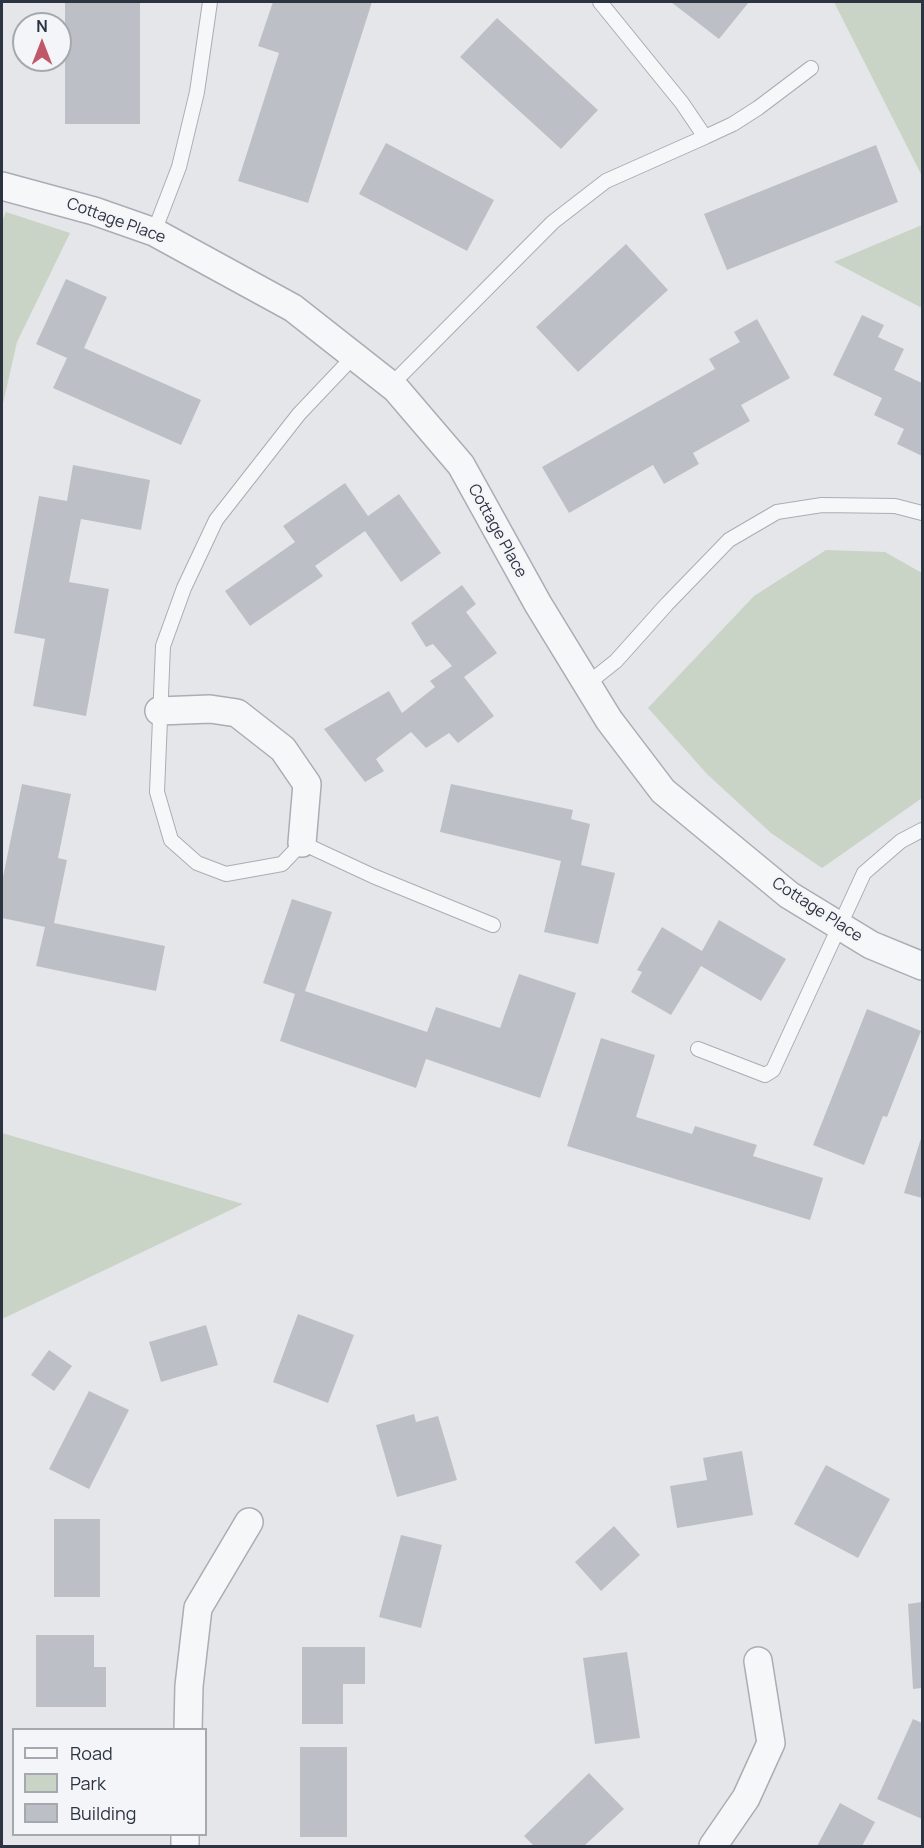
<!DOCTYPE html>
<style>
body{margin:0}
#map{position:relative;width:924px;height:1848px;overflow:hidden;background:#e4e6ea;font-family:Manrope,sans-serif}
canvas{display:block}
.frame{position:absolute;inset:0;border:3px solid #2d3441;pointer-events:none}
.legend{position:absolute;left:12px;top:1728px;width:195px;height:108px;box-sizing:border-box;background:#f3f5f8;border:2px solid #a4a8af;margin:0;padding:8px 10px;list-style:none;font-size:18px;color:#2d3441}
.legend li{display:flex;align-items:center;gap:12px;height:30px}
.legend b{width:30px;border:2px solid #a4a8af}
.north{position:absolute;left:12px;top:12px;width:60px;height:60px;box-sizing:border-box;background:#f3f5f8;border:2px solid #a4a8af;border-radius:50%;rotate:0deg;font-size:16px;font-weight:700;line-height:24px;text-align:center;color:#2d3441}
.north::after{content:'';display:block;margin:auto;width:21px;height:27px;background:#c05869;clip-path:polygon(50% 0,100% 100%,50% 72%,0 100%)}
</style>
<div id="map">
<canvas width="924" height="1848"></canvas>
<div class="frame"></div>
<ul class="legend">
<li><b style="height:8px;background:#f6f7f9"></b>Road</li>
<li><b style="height:16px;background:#c9d3c6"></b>Park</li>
<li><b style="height:16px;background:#bcc0c6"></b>Building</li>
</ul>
<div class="north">N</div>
</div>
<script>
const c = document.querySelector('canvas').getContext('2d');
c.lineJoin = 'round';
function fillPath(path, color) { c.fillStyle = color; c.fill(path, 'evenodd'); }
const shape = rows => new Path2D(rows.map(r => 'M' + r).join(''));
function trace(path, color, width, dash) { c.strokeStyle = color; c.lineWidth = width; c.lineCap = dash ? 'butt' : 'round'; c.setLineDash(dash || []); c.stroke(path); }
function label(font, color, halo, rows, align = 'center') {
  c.font = font + ' Manrope,sans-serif'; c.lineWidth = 4.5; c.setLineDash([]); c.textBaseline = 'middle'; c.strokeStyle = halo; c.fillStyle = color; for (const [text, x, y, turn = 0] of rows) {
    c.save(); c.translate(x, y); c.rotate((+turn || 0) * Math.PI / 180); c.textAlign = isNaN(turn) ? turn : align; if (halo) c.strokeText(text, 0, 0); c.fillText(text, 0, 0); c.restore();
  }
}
fillPath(shape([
 [834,2,922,2,922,176],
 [6,212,70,233,17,342,2,408,2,221],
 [922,225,922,308,834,262],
 [826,550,885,552,922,573,922,798,822,868,771,833,707,774,648,708,754,596],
 [2,1133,243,1204,2,1319]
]), '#c9d3c6');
fillPath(shape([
 [65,2,140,2,140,124,65,124],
 [273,2,372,2,308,203,238,181,279,53,258,46],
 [671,2,749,2,719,39],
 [497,18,598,110,561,149,460,57],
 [386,143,494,200,467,251,359,194],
 [876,145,898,202,727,270,704,214],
 [626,244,668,290,578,372,536,327],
 [66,279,107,297,84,348,201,400,181,445,53,388,67,358,36,344],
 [862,315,884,325,878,337,904,349,894,370,922,383,922,456,897,444,904,429,874,415,882,398,833,375],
 [757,319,790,378,741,405,750,421,693,453,699,464,664,484,653,465,569,513,542,467,715,369,709,359,740,342,734,332],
 [73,465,150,480,141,530,81,519,69,582,109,589,86,716,33,706,45,639,14,633,39,496,67,501],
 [345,483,368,516,399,494,441,553,401,582,365,531,315,566,323,576,250,626,225,591,295,542,283,526],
 [462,585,476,604,466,612,497,653,464,677,494,716,458,743,449,733,426,748,411,732,376,759,384,771,365,782,324,729,389,691,402,713,435,687,430,681,452,666,433,644,426,647,411,623],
 [22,784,71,794,58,858,67,860,54,923,165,946,156,991,36,966,45,927,2,918,2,882],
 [451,784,573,810,571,819,590,824,581,865,615,873,598,944,544,932,561,861,440,832],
 [292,899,332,912,305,991,427,1032,436,1007,500,1028,519,974,576,993,540,1098,426,1059,416,1088,280,1041,295,994,263,983],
 [719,920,786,959,761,1001,701,966,671,1015,631,992,642,972,637,970,662,927,702,951],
 [867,1009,921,1031,887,1117,883,1116,864,1165,813,1145],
 [601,1038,655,1055,636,1117,692,1134,695,1126,757,1145,753,1156,823,1178,810,1220,567,1146],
 [922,1135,922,1198,904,1193],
 [298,1314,354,1335,328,1403,273,1382],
 [206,1325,218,1365,161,1382,149,1342],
 [49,1350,72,1366,54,1391,31,1375],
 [89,1391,129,1410,89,1489,49,1469],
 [414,1414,416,1422,438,1416,457,1480,397,1497,376,1425],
 [742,1451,753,1515,677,1528,670,1486,707,1480,703,1458],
 [826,1465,890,1499,858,1558,794,1524],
 [54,1519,100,1519,100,1597,54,1597],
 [614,1526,640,1555,601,1591,575,1562],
 [401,1535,442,1545,421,1628,379,1617],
 [922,1602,922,1688,913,1689,908,1604],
 [36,1635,94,1635,94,1667,106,1667,106,1707,36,1707],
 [302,1647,365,1647,365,1684,343,1684,343,1724,302,1724],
 [627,1652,640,1738,595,1744,583,1658],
 [913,1719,922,1723,922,1819,877,1799],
 [300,1747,347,1747,347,1837,300,1837],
 [589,1773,624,1809,584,1846,534,1846,524,1836],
 [840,1803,875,1822,862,1846,817,1846]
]), '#bcc0c6');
const service = shape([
 [705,137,733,124,758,108,811,68],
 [154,232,179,167,197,92,210,2],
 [354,356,299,414,216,520,184,588,163,646,157,792,171,840,197,863,226,874,282,864,302,843,373,876,493,925],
 [391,385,553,222,606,181,705,137,682,103,600,2],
 [587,684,616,661,667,604,729,540,777,512,822,505,895,506,922,513],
 [698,1049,765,1075,773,1070,864,873,901,841,922,830]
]);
const minor = shape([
 [2,186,94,211,154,232,293,308,396,389,461,465,538,604,609,720,663,791,789,895,871,945,922,966],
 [159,711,210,709,237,713,283,749,307,784,302,843],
 [188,1730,189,1686,198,1608,249,1522],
 [185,1846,185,1834],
 [713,1846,746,1798,771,1743,758,1661]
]);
trace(service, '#a9adb4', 16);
trace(minor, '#a9adb4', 30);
trace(service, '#f6f7f9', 14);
trace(minor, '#f6f7f9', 27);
label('16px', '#2d3441', '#f3f5f8', [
 ["Cottage Place",116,221,20],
 ["Cottage Place",497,531,61],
 ["Cottage Place",817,910,33]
]);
</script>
